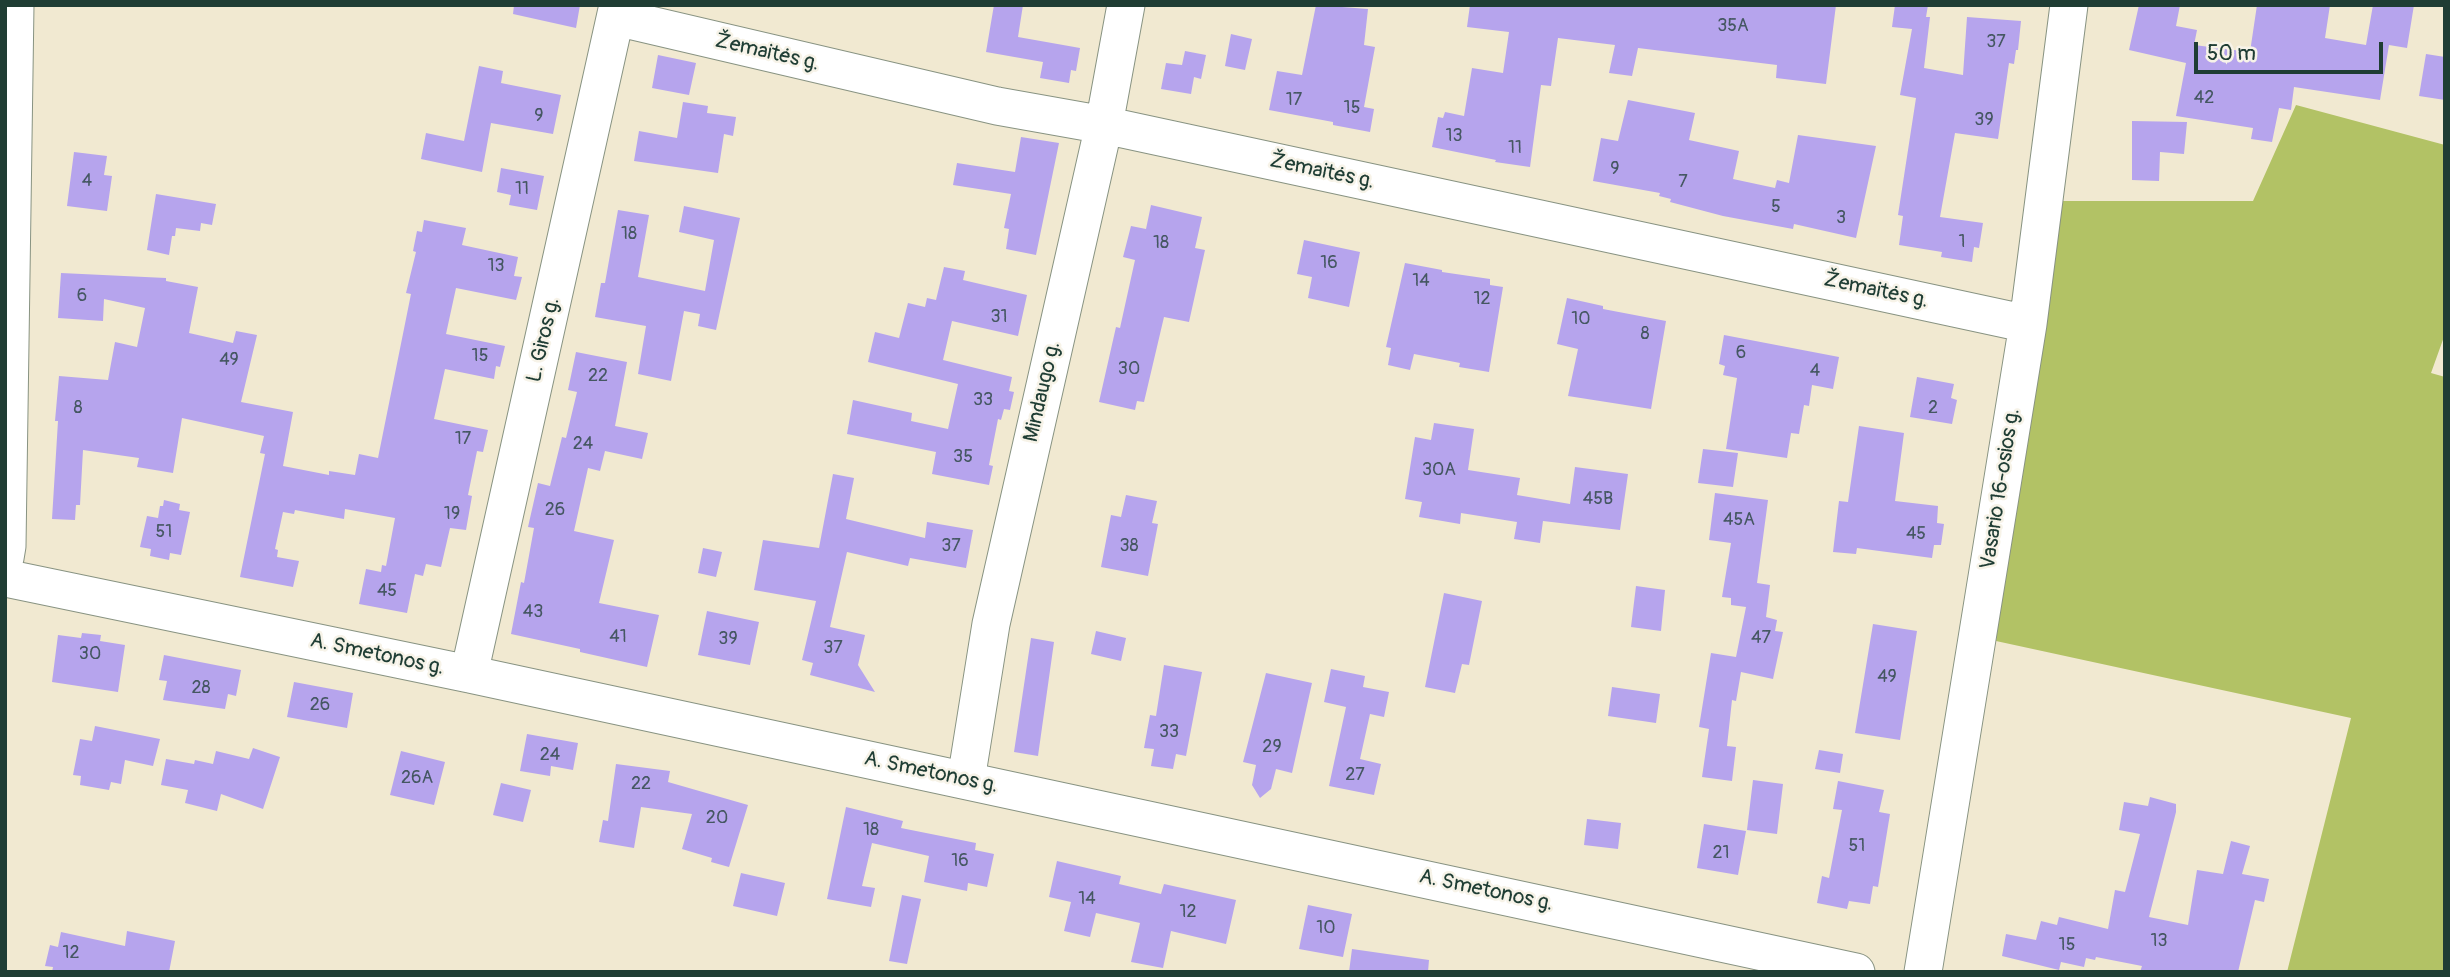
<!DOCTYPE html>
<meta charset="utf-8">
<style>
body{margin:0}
#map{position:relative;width:2450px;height:977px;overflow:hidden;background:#f1e9d1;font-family:Pangolin,sans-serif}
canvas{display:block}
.frame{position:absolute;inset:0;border:7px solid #1f3d34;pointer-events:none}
.scale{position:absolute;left:2194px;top:42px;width:189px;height:32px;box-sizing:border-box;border:4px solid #1f3d34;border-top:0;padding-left:9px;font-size:21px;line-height:24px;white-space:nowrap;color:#1f3d34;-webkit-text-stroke:5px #f7f3e8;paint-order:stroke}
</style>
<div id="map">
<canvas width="2450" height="977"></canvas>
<div class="frame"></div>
<div class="scale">50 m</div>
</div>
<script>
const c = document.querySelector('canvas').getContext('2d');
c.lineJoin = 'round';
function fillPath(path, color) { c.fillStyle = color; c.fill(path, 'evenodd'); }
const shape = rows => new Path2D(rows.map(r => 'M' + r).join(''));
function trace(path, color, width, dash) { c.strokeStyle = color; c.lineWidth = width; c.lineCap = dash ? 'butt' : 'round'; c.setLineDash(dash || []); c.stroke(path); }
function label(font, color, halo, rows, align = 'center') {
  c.font = font + ' Pangolin,sans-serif'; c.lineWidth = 5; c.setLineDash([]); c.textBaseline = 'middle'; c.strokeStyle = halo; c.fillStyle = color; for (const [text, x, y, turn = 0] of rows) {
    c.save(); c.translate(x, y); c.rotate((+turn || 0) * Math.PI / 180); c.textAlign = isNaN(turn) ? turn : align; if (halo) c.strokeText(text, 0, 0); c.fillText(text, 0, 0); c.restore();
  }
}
fillPath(shape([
 [2296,105,2445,145,2445,334,2431,373,2445,377,2445,972,2287,972,2351,718,1996,641,2053,201,2253,201]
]), '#b2c265');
fillPath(shape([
 [514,5,580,5,576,28,513,14],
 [994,5,1023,5,1018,37,1080,48,1076,71,1071,70,1069,83,1040,78,1043,62,986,52],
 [1316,5,1368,9,1364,45,1375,47,1364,107,1374,109,1370,132,1333,125,1333,122,1269,110,1277,71,1302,75],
 [1470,5,1836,5,1826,84,1776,78,1777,65,1638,48,1632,76,1609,73,1615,45,1558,38,1551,86,1541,85,1530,167,1495,162,1496,160,1432,147,1438,117,1443,118,1445,112,1464,116,1472,68,1503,73,1509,32,1467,27],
 [1895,5,1928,5,1926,17,1930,17,1924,68,1963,75,1967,17,2021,21,2018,50,2016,50,2014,64,2009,63,1998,139,1955,133,1940,217,1983,223,1979,248,1974,247,1972,262,1941,257,1942,252,1899,245,1903,216,1898,215,1916,98,1900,95,1912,29,1892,27],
 [2139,5,2180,5,2176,26,2197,30,2194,45,2250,52,2257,5,2330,5,2325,38,2366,45,2373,5,2414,5,2407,48,2389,45,2380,100,2294,87,2291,110,2279,108,2272,142,2251,139,2253,128,2176,116,2186,63,2129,50],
 [1231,34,1252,39,1245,70,1225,66],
 [1185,51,1206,55,1201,79,1194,77,1191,94,1161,89,1166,63,1182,65],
 [2426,54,2445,57,2445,100,2419,96],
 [658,55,696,63,689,95,652,88],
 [479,66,503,71,501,83,561,95,553,134,491,123,482,172,421,159,426,133,464,141],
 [1628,100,1695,113,1689,140,1739,151,1733,179,1775,188,1777,180,1789,183,1798,135,1876,146,1856,238,1794,224,1793,229,1723,216,1670,202,1671,199,1659,196,1660,193,1593,181,1601,138,1618,141],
 [683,102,708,106,707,113,736,117,733,136,724,134,718,173,634,161,639,131,677,138],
 [2132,121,2187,122,2184,154,2160,152,2159,181,2132,180],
 [1021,137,1059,143,1036,255,1006,249,1009,229,1004,228,1011,194,953,185,957,163,1015,172],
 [74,152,107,156,104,175,112,176,107,211,67,206],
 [501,168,544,176,537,210,509,205,511,195,497,192],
 [156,194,216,204,212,225,201,223,200,231,176,228,175,236,172,236,169,255,147,250],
 [1151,205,1202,217,1195,248,1205,250,1189,322,1164,317,1144,402,1137,401,1135,410,1099,402,1116,327,1120,328,1135,260,1123,257,1131,226,1146,229],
 [684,206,740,218,716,330,698,326,700,314,684,311,671,381,638,374,646,326,595,317,601,283,605,283,618,210,649,215,638,277,705,291,714,240,679,232],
 [424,220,466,228,462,245,518,257,514,276,522,277,516,300,456,288,446,334,505,346,500,367,496,366,494,379,445,369,434,419,488,430,483,452,477,451,468,495,472,496,466,530,450,528,441,567,426,564,423,576,415,574,407,613,359,604,366,569,381,572,382,565,386,566,395,518,345,509,344,519,295,510,294,514,283,512,275,549,278,550,277,557,299,561,293,587,240,577,265,454,260,453,264,436,182,418,173,473,137,467,139,458,83,450,80,505,76,505,75,520,52,519,58,421,55,421,59,376,108,380,115,342,137,347,145,308,104,299,103,321,58,318,61,273,166,278,166,281,198,287,189,333,233,343,236,331,257,335,241,402,293,412,283,466,329,475,329,471,355,475,359,454,378,458,411,294,406,293,416,252,413,251,417,231,422,232],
 [1304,240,1360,252,1349,307,1308,298,1312,277,1297,274],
 [1405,263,1442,270,1442,272,1490,279,1490,285,1503,287,1489,372,1459,367,1460,363,1414,354,1410,370,1388,365,1391,348,1386,347],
 [944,267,965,271,963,280,1027,295,1018,336,952,321,943,360,1012,377,1009,391,1014,392,1010,410,1004,409,1001,420,998,419,989,465,993,466,989,485,932,474,936,452,847,434,853,400,912,413,911,421,948,429,958,384,868,362,875,332,899,338,908,303,925,307,927,298,936,300],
 [1567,298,1603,306,1603,309,1666,321,1651,409,1568,396,1578,349,1557,344],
 [1724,335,1839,357,1833,389,1812,385,1809,406,1804,405,1799,434,1791,433,1787,458,1726,449,1737,378,1723,375,1725,366,1719,364],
 [576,352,627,362,615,426,648,433,642,459,605,451,600,471,588,468,574,531,614,540,599,603,659,615,647,667,580,652,580,649,511,634,521,582,524,583,534,528,528,527,538,483,550,486,562,437,566,438,577,392,568,390],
 [1917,377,1954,384,1951,398,1957,400,1952,424,1910,417],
 [1434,423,1474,429,1468,470,1520,478,1517,495,1570,504,1575,467,1628,474,1620,530,1543,521,1540,543,1514,539,1517,522,1461,513,1460,524,1419,517,1422,502,1405,499,1415,437,1431,440],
 [1859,426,1904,433,1895,501,1938,506,1937,523,1944,524,1941,545,1934,545,1932,558,1857,548,1856,554,1833,552,1839,501,1848,502],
 [1703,449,1738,453,1733,487,1698,483],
 [833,474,854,478,846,519,925,538,927,522,973,530,966,568,910,558,908,566,847,552,830,627,865,635,858,665,875,692,810,675,813,663,802,660,816,601,754,590,763,540,819,548],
 [1715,493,1768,500,1757,583,1770,585,1766,617,1777,620,1775,631,1783,632,1773,679,1741,672,1736,701,1732,700,1727,746,1736,747,1732,781,1702,777,1709,729,1699,727,1711,653,1736,657,1746,607,1731,605,1731,598,1722,597,1731,543,1709,540],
 [1126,495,1157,501,1152,523,1158,524,1148,576,1101,567,1111,515,1121,517],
 [164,500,180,504,179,510,190,512,181,555,170,553,169,560,150,556,151,549,140,547,147,516,158,518,160,506,163,506],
 [703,548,722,552,716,577,698,573],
 [1636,586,1665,590,1661,631,1631,627],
 [1444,593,1482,601,1469,665,1462,664,1455,693,1425,687],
 [707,611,759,622,750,665,698,655],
 [1873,624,1917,631,1900,740,1855,733],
 [1096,631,1126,638,1121,661,1091,654],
 [82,633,101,635,100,641,125,645,118,692,52,682,58,635,81,638],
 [1031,638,1054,642,1038,756,1014,752],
 [164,655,241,670,236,696,228,694,225,709,163,700,167,681,159,680],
 [1164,665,1202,672,1186,756,1176,754,1173,769,1151,766,1154,749,1144,748,1150,715,1156,716],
 [1331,669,1365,676,1363,687,1389,692,1384,717,1370,714,1360,759,1381,764,1374,795,1329,786,1346,707,1324,702],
 [1266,673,1312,683,1292,773,1276,769,1271,789,1260,798,1252,785,1256,765,1243,762],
 [294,682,353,693,347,728,287,717],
 [1612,687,1660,694,1656,723,1608,716],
 [95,726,160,739,153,766,125,760,121,784,111,782,109,790,80,785,81,776,73,775,80,739,92,741],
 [527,734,578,743,573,770,551,766,550,776,520,771],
 [253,748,280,757,263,809,221,794,217,811,185,803,188,790,161,785,166,759,194,764,195,760,213,764,216,751,249,759],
 [1819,750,1843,754,1840,773,1815,769],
 [401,751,445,762,434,805,390,795],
 [616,764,670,771,668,782,748,805,729,867,711,862,712,858,682,849,692,814,641,807,634,848,599,842,603,820,608,821],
 [1753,780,1783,784,1777,834,1747,830],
 [1838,781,1884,790,1879,812,1890,814,1878,887,1873,886,1870,904,1849,901,1847,909,1817,903,1822,876,1829,878,1842,810,1833,809],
 [501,783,531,790,523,822,493,815],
 [2150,797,2176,804,2176,812,2149,917,2188,925,2197,870,2223,874,2231,841,2250,846,2242,874,2269,879,2264,902,2255,900,2238,972,2140,972,2142,966,2096,957,2095,960,2086,958,2084,967,2061,962,2059,970,2002,956,2006,934,2036,940,2041,921,2057,925,2059,917,2108,929,2115,890,2125,892,2140,834,2119,830,2124,802,2148,806],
 [846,807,903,821,901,828,976,843,975,850,994,854,987,887,968,883,967,891,924,882,929,856,872,843,862,886,875,888,871,907,827,899],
 [1587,819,1621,823,1618,849,1584,845],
 [1704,824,1746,831,1738,875,1697,868],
 [1057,861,1121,876,1119,884,1161,894,1164,884,1236,900,1226,944,1171,931,1163,968,1131,962,1140,923,1096,913,1090,937,1064,931,1071,902,1049,897],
 [741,873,785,883,777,916,733,906],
 [902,895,921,899,907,964,889,961],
 [1308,905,1352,914,1343,957,1299,949],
 [127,931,175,941,169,972,52,972,53,967,45,966,50,945,58,947,61,932,125,946],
 [1352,949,1429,960,1428,972,1349,972]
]), '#b6a4ed');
const minor = shape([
 [616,17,997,106,1104,125,2028,324],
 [5,558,7,546,15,5],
 [5,578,469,674,1856,972],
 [469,674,618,5],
 [966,780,991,624,1104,125,1126,5],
 [1923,972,2028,324,2069,5]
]);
trace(minor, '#889382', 39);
trace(minor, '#fff', 37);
label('18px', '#455762', null, [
 ["35A",1733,26],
 ["37",1996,42],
 ["42",2204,98],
 ["17",1294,100],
 ["15",1352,108],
 ["9",539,116],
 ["39",1984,120],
 ["13",1454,136],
 ["11",1515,148],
 ["9",1615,169],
 ["4",87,181],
 ["7",1683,182],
 ["11",522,189],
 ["5",1776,207],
 ["3",1841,218],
 ["18",629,234],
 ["1",1962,242],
 ["18",1161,243],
 ["16",1329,263],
 ["13",496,266],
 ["14",1421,281],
 ["6",82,296],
 ["12",1482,299],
 ["31",999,317],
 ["10",1581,319],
 ["8",1645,334],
 ["6",1741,353],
 ["15",480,356],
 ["49",229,360],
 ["30",1129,369],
 ["4",1815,371],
 ["22",598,376],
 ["33",983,400],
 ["8",78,408],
 ["2",1933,408],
 ["17",463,439],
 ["24",583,444],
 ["35",963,457],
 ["30A",1439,470],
 ["45B",1598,499],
 ["26",555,510],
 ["19",452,514],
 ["45A",1739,520],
 ["51",164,532],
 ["45",1916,534],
 ["37",951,546],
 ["38",1129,546],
 ["45",387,591],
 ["43",533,612],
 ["41",618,637],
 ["47",1761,638],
 ["39",728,639],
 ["37",833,648],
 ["30",90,654],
 ["49",1887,677],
 ["28",201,688],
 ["26",320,705],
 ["33",1169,732],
 ["29",1272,747],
 ["24",550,755],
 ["27",1355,775],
 ["26A",417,778],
 ["22",641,784],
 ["20",717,818],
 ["18",871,830],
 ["51",1857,846],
 ["21",1721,853],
 ["16",960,861],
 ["14",1087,899],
 ["12",1188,912],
 ["10",1326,928],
 ["13",2159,941],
 ["15",2067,945],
 ["12",71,953]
]);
label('21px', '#1f3d34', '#f7f3e8', [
 ["Žemaitės g.",767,53,13],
 ["Žemaitės g.",1322,172,12],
 ["Žemaitės g.",1876,291,12],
 ["L. Giros g.",544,340,-77],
 ["Mindaugo g.",1043,392,-77],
 ["Vasario 16-osios g.",2001,489,-81],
 ["A. Smetonos g.",377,655,12],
 ["A. Smetonos g.",931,773,12],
 ["A. Smetonos g.",1486,891,12]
]);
</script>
